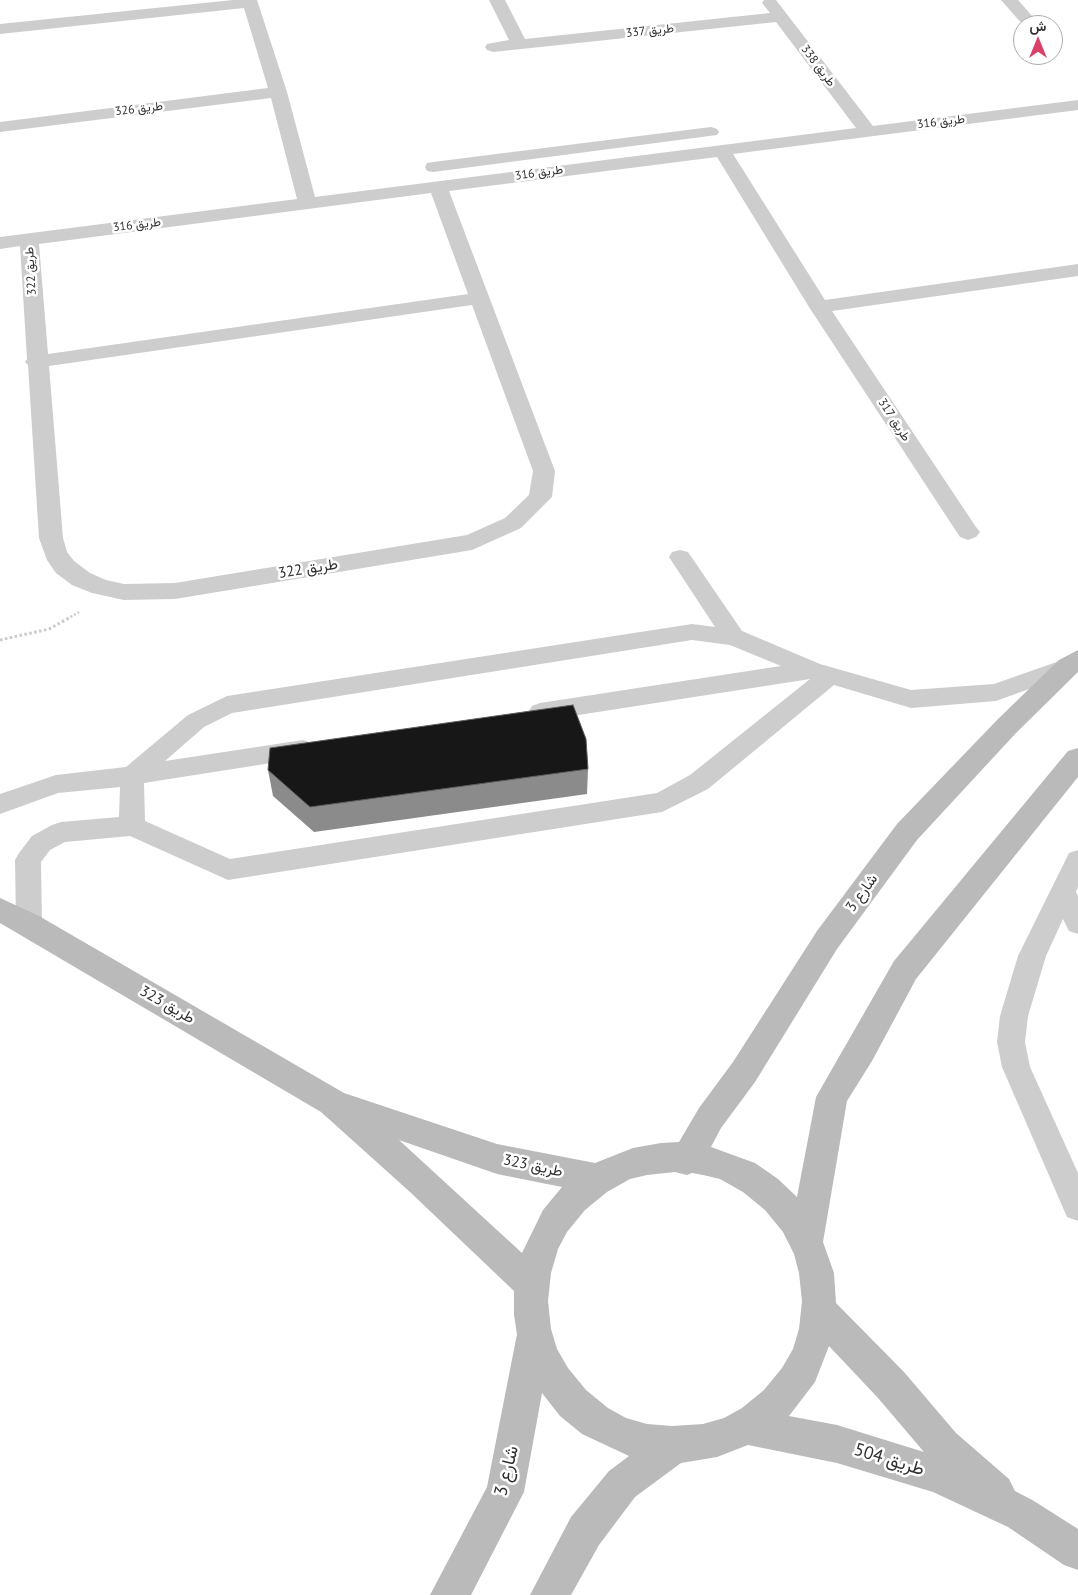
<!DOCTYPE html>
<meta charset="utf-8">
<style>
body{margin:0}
#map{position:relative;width:1078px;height:1595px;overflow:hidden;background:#fff;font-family:"PT Sans",Vazirmatn,sans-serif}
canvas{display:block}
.north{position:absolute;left:1013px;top:15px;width:50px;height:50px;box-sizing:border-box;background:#fff;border:1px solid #acacac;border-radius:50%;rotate:0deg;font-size:14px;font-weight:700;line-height:20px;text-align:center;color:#303030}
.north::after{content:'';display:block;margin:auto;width:18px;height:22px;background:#d94168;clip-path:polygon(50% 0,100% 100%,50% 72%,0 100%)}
</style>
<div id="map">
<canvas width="1078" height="1595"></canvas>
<div class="north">ش</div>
</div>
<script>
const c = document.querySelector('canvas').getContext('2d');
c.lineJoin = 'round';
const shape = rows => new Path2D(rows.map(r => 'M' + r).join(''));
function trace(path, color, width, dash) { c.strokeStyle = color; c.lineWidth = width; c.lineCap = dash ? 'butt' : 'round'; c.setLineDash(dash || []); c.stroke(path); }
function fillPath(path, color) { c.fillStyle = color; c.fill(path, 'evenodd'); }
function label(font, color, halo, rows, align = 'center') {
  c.font = font + ' "PT Sans",Vazirmatn,sans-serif'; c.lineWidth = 5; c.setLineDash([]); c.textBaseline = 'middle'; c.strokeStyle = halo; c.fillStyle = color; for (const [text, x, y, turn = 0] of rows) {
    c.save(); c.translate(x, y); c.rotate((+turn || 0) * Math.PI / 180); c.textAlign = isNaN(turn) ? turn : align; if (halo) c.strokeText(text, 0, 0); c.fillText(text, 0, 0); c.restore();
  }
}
trace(shape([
 [67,619,79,612]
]), '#cacaca', 2.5, [2, 2]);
trace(shape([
 [0,640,49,629,69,618]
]), '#cacaca', 3, [2.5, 2.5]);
fillPath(shape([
 [711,127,717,129,719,132,717,135,433,172,427,171,425,167,427,163,433,162,711,127],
 [680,550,688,552,742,631,820,664,911,690,994,684,1068,658,1076,660,1078,669,1076,672,996,701,911,708,834,685,708,789,662,812,228,880,130,836,65,842,50,850,41,862,42,924,38,932,29,935,20,932,16,924,15,860,19,853,32,836,52,825,61,822,119,817,120,787,58,793,0,814,0,794,56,775,126,767,188,715,227,696,692,624,715,627,669,557,672,552,680,550],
 [692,640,730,645,781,666,540,703,532,706,528,712,532,718,540,721,810,679,690,775,657,793,230,859,145,821,144,783,303,758,312,755,315,749,312,743,303,740,165,761,204,727,232,713,692,640],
 [1078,850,1078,887,1076,892,1078,896,1078,934,1069,931,1063,919,1046,956,1028,1016,1025,1042,1030,1067,1078,1173,1078,1221,1067,1217,1002,1067,997,1042,1000,1016,1018,956,1069,853,1078,850]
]), '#cdcdcd');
fillPath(shape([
 [233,0,257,0,287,92,315,197,856,128,776,22,493,52,487,50,485,47,487,44,509,40,489,0,505,0,525,39,770,13,762,3,764,0,776,0,873,126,1078,100,1078,110,733,154,825,300,1078,264,1078,276,832,311,976,527,980,532,976,537,968,540,960,537,809,307,717,157,449,191,555,471,552,497,521,528,472,550,175,599,124,600,92,593,72,585,56,573,47,560,39,538,28,365,25,362,27,359,20,246,0,249,0,237,297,199,271,98,0,132,0,122,268,88,244,8,0,34,0,24,233,0],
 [431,193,468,294,48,354,39,244,431,193],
 [472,305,533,471,529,495,505,518,467,535,175,583,124,584,106,580,90,573,74,561,67,552,63,538,49,366,472,305],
 [1001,0,1018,0,1040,25,1023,25,1001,0]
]), '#cdcdcd');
fillPath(shape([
 [1078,650,1078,672,1016,733,917,840,837,949,755,1082,721,1128,711,1147,755,1163,778,1179,797,1197,816,1097,894,961,1068,751,1078,748,1078,777,916,979,872,1061,847,1101,823,1242,834,1273,836,1303,904,1372,956,1433,1009,1479,1015,1491,1034,1501,1078,1529,1078,1570,1064,1565,1008,1527,933,1492,837,1463,748,1445,717,1457,681,1463,635,1497,599,1545,571,1595,530,1595,571,1517,609,1471,629,1456,582,1434,560,1416,542,1393,524,1492,471,1595,430,1595,487,1487,517,1334,514,1315,514,1291,410,1192,321,1112,0,923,0,898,39,916,344,1093,497,1144,595,1163,633,1148,661,1143,679,1142,699,1108,733,1062,817,931,897,824,998,719,1059,660,1078,650],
 [399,1140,497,1174,562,1187,543,1210,522,1253,399,1140],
 [675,1172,687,1175,692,1173,703,1175,720,1179,743,1192,765,1210,783,1232,794,1254,799,1273,802,1301,799,1329,793,1349,782,1368,764,1390,742,1408,724,1418,703,1424,672,1426,647,1424,626,1418,608,1408,586,1390,568,1368,557,1349,551,1329,548,1301,551,1273,558,1249,567,1232,585,1210,607,1192,630,1179,647,1175,675,1172],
 [829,1346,878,1398,924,1452,837,1425,789,1416,815,1382,829,1346]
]), '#bababa');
fillPath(shape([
 [588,769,587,794,314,832,273,796,268,770]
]), '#8b8b8b');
const building = shape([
 [573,705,586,739,588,769,310,807,268,770,270,748,573,705]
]);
fillPath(building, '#171717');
trace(building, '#5d5d5d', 1);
label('12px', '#303030', '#fff', [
 ["طريق 337",650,31,-6],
 ["طريق 338",818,66,53],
 ["طريق 326",139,109,-7],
 ["طريق 316",941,122,-7],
 ["طريق 316",539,173,-8],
 ["طريق 316",137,225,-7],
 ["طريق 322",31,271,-93],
 ["طريق 317",894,420,57]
]);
label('15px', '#303030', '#fff', [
 ["طريق 322",308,569,-9],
 ["شارع 3",862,893,-54],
 ["طريق 323",167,1005,30],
 ["طريق 323",533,1166,12]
]);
label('18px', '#303030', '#fff', [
 ["طريق 504",889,1460,17],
 ["شارع 3",507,1471,-76]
]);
</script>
